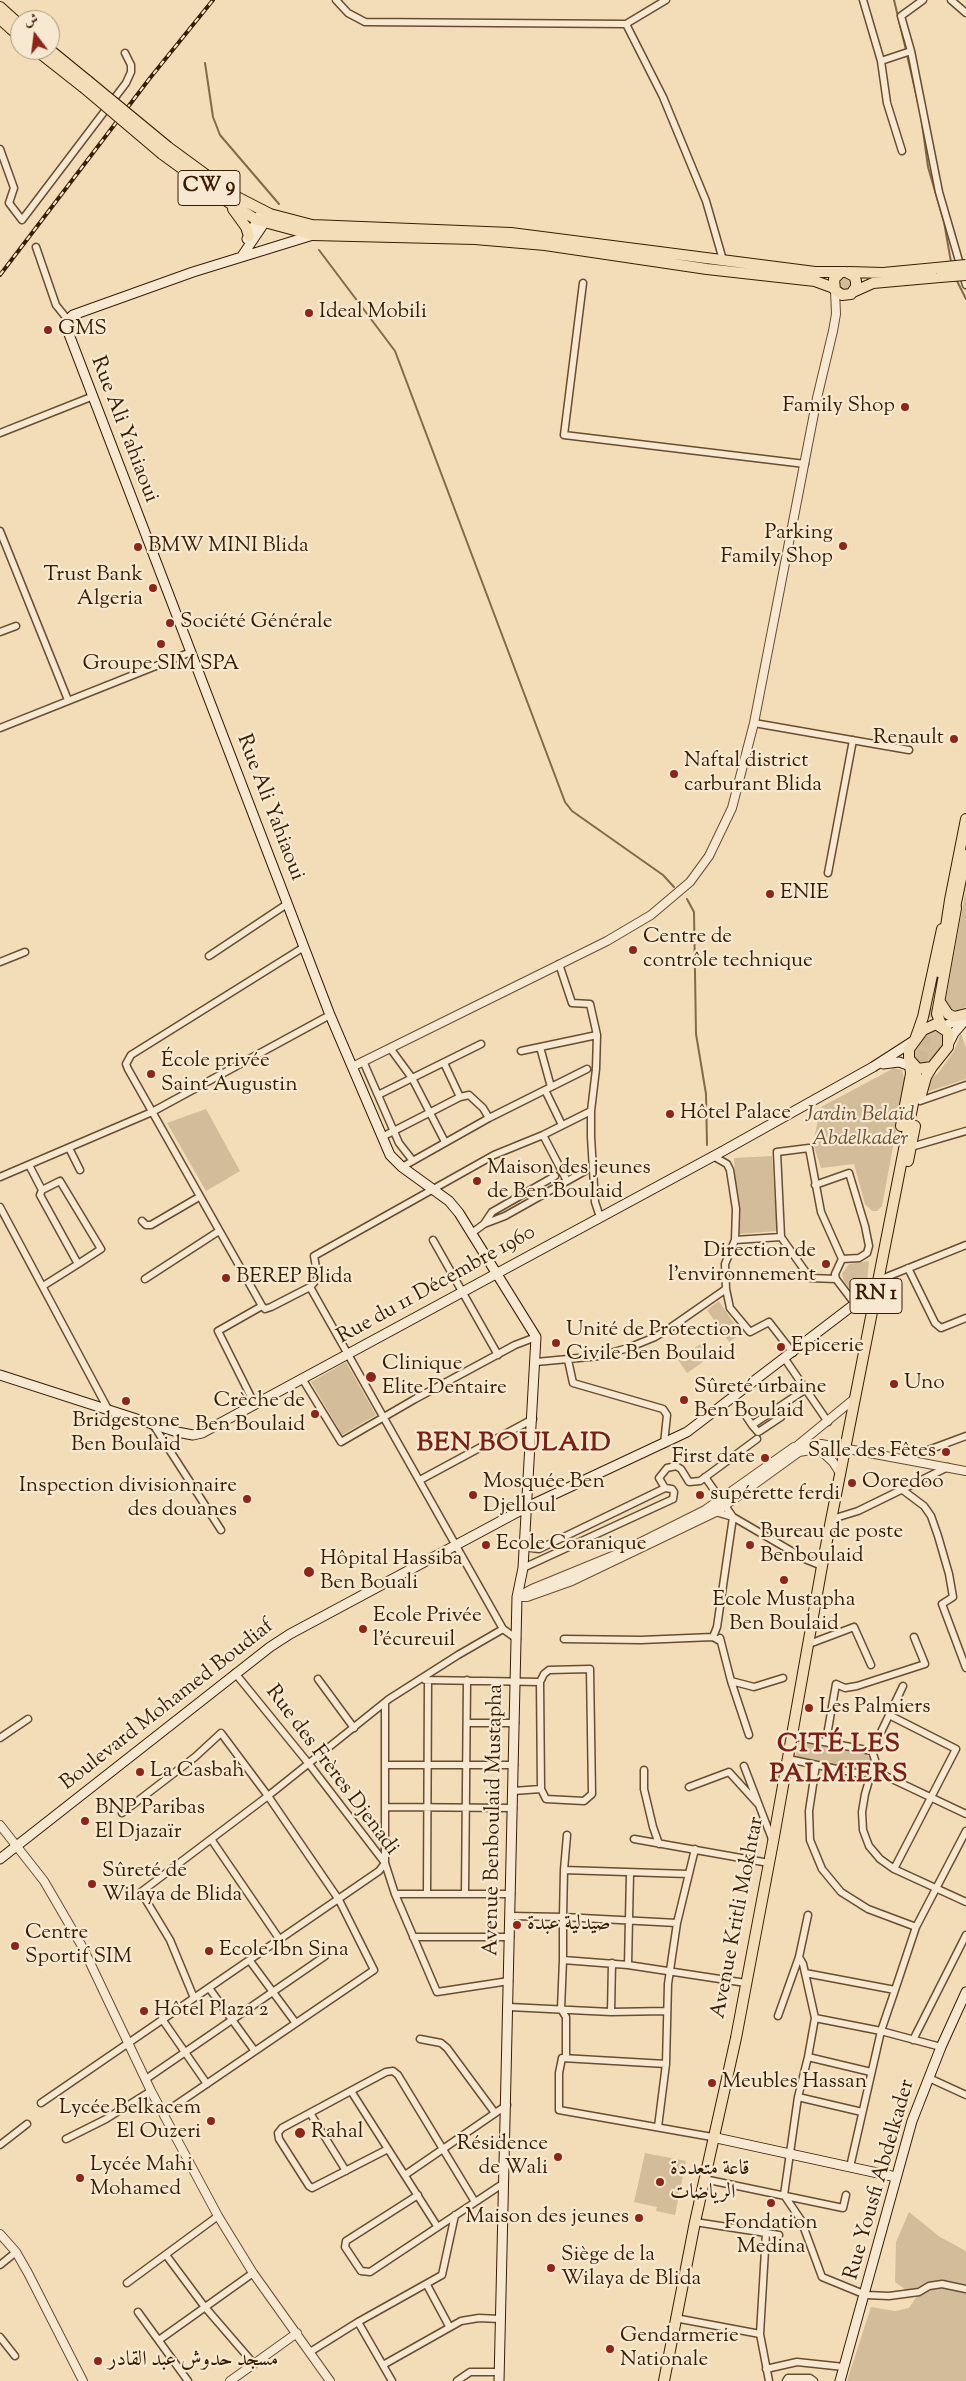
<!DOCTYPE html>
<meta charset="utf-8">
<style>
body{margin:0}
#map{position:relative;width:966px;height:2381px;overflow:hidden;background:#f3ddb8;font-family:"Sorts Mill Goudy",Amiri,serif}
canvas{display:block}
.north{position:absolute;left:10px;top:10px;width:50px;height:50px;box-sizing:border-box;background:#f7e9d1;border:1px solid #ab977f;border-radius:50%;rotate:345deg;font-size:14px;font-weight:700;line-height:20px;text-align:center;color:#391d03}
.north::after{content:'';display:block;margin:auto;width:18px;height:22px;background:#8f2418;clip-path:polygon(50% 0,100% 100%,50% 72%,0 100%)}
</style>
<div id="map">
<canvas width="966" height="2381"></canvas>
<div class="north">ش</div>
</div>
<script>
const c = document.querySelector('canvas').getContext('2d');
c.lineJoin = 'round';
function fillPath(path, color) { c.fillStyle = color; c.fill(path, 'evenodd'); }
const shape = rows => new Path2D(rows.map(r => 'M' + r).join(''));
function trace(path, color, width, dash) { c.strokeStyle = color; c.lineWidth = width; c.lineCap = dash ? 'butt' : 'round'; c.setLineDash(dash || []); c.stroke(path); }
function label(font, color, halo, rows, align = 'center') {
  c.font = font + ' "Sorts Mill Goudy",Amiri,serif'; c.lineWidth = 4.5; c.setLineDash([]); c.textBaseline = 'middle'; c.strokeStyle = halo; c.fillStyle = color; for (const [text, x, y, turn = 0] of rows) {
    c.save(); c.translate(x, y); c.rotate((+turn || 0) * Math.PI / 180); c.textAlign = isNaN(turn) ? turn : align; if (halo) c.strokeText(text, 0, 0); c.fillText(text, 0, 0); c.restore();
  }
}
fillPath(shape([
 '839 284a6 6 0 1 1 12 0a6 6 0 1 1-12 0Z',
 [966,889,966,1007,953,1012,945,1004],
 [932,1028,940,1031,945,1043,930,1064,916,1064,912,1052,924,1033],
 [961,1033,966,1048,966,1079,927,1092,929,1082,939,1072,954,1051],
 [894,1068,902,1070,905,1082,882,1206,877,1211,872,1211,865,1204,854,1164,821,1168,813,1143,821,1107],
 [206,1109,240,1171,206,1191,167,1123],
 [772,1156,777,1231,739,1234,734,1158],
 [869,1261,866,1291,860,1296,854,1295,844,1281,842,1274,849,1264],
 [719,1301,741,1334,729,1342,707,1310],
 [700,1344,710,1357,687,1373,678,1360],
 [346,1362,376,1415,342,1435,311,1382],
 [799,1740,866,1754,871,1759,870,1764,860,1770,796,1756],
 [645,2153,686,2161,675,2215,656,2211,657,2207,634,2202],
 [909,2212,940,2237,966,2251,966,2381,847,2381,871,2307,895,2311,909,2308,919,2293,910,2293,895,2282,896,2242]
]), '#d3bc99');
trace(shape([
 [894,0,906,50],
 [907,55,920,111],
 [205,63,213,117,220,135,279,204],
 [921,116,928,167,944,222,951,262],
 [319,250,395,351,565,802,572,811,663,875,674,887],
 [956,279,966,299],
 [687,899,694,912,696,1034,706,1094,707,1145]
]), '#83694a', 2);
trace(shape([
 [919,1076,932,1008]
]), '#ceb794', 10, [10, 5]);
const minor = shape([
 [336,0,348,13,365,22,626,24],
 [666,0,626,24,663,97,706,201,723,260],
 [863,0,881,61,887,103,902,151],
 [923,0,901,16,911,51,939,192,966,285],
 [951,0,966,13],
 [881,61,911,51],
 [0,149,14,188,9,203,22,220,126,83,131,72,131,65,125,53],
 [36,247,56,305,68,320],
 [583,283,564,435,805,464],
 [0,433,91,397],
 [0,531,68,700],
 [0,632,16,626],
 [754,723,909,750],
 [0,728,191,652],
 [828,873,853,740],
 [304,947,131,1055,126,1064,128,1069,262,1306,265,1309,271,1307,310,1287,503,1629,517,1639],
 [209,956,287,904],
 [0,962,25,952],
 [559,964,572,1003,590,1004,597,1035,596,1069,591,1111,591,1137,595,1202,600,1217],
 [540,1047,551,1087],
 [390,1048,412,1078,445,1142],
 [521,1051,597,1035],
 [363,1061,399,1143,413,1161],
 [444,1063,460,1097],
 [545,1090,562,1125],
 [378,1095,481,1044],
 [920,1101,966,1085],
 [543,1135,567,1181],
 [382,1137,460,1097,469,1095,483,1108,489,1118],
 [911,1147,966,1131],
 [69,1148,80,1170],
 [713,1156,727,1164,730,1170,736,1209,735,1240,725,1264,726,1289,730,1308,750,1332,769,1322,793,1353],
 [29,1165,42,1190,40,1195,78,1264,43,1286],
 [402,1167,489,1118,587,1069],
 [0,1177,152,1112,330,1015],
 [815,1185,849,1173,865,1226,869,1246,867,1253,859,1258,842,1259,835,1274,836,1279],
 [42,1190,60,1181,101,1249,78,1264],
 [0,1207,109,1411],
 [142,1221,146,1225,151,1225,199,1197],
 [484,1224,492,1212,555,1176],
 [472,1233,484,1224,505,1216,585,1171],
 [781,1237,777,1152,809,1148,821,1212,842,1259],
 [433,1240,498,1355],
 [735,1240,781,1237,810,1278,836,1279,855,1304],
 [908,1268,935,1323,941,1328,966,1318],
 [145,1279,219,1231],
 [879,1280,966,1245],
 [310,1287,318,1278,314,1256,494,1155,543,1135,591,1111],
 [785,1359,828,1422],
 [568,1360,573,1383,663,1409,667,1415,664,1444],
 [536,1362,600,1356,628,1348,655,1337,670,1328,726,1289],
 [303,1380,341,1442,415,1399,515,1345,536,1337],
 [255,1405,218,1331,262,1306],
 [742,1410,752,1425,806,1389],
 [752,1425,758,1432,760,1431,781,1417,788,1402],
 [154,1426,221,1530],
 [904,1459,966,1436],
 [705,1477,733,1517,805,1559,822,1566],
 [420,1480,533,1419],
 [904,1491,924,1506,931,1516,938,1536,949,1574,953,1597,942,1604,966,1668],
 [832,1519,858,1511,948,1467],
 [524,1547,539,1549,665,1488,659,1478,667,1468,676,1466,681,1469,689,1482,700,1481,757,1439],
 [523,1568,673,1499,674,1492,672,1489,665,1488],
 [713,1637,717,1627,733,1517,716,1512],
 [720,1638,731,1681,749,1735],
 [564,1639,641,1640,713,1637,720,1641],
 [809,1644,854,1627,871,1665],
 [590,1669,592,1794,584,1801,546,1799,541,1789,540,1682,544,1674,549,1670,590,1669],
 [235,1673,309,1764,385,1863,395,1894,437,1992,509,1981],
 [318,1679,354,1728],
 [425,1680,540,1682],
 [731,1681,754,1687,783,1678],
 [889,1715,956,1749,894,1869],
 [467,1723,515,1723],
 [792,1736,872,1751],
 [0,1738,28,1719],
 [826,1741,836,1684,845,1688,857,1686,925,1664,914,1637],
 [872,1751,875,1760,865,1794,862,1812,863,1830,869,1846,880,1859,894,1869,966,1902],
 [872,1751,903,1686],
 [788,1759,861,1774,873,1770,966,1814],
 [385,1765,514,1765],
 [816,1765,809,1811,810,1840,822,1869,841,1892,868,1909,916,1927],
 [744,1766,772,1839],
 [644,1770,644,1789,653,1827,659,1844],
 [689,1787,729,1772,759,1805],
 [513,1791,541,1789],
 [385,1807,513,1808],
 [122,1813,195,1757,221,1733,268,1796,339,1900,374,1970,164,2113],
 [567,1835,564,1870,688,1874],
 [211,1839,280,1940],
 [634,1839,769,1863],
 [564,1870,563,1917,677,1923],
 [395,1894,511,1894],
 [427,1894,428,1681],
 [465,1894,467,1680],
 [510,1916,563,1917,563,1960,628,1965,746,1983],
 [413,1937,510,1937],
 [799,1957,803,1964,815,2018,808,2057,798,2097,784,2195,801,2220,822,2277,866,2295,889,2296,919,2292,929,2286,942,2284,966,2289],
 [563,1960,561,2009,566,2017,566,2058],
 [250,1961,295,2022],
 [628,1965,630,1873],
 [805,1973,895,1990],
 [209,1988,254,2050],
 [194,1998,170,1940,141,1892,268,1796,389,1699,458,1655,503,1629],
 [509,2007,611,2012,666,2011],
 [611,2012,612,1963],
 [778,2016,799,1957,808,1915],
 [815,2018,881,2031,941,2047],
 [162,2019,207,2084],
 [420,2039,441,2043,447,2048,495,2113],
 [913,2040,966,1935],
 [808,2057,871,2072],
 [666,2064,562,2058,559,2073,559,2110,712,2137],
 [929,2078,966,2095],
 [146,2079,325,1956],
 [351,2091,437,2226],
 [798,2097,862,2112],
 [41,2103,379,1871,385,1863,385,1703],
 [310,2113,346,2171],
 [658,2127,666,2064,668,1984,677,1923,695,1849],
 [66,2139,106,2119,151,2091],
 [0,2145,27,2124],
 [388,2149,312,2188,309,2186,279,2139,278,2133,282,2128,386,2072,393,2071,398,2075,475,2202],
 [850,2167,881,2031,895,1990,916,1927,966,1831],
 [405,2175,507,2105],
 [704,2179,843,2208,846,2195],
 [418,2195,346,2241,345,2247,361,2271,370,2272,504,2183],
 [695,2222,779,2235],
 [766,2233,760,2334,769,2381],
 [166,2255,204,2306,254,2364],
 [0,2265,16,2252],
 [127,2283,218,2216],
 [427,2285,449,2326],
 [138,2312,188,2381],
 [675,2318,760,2334],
 [358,2322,442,2275,455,2215],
 [0,2337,15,2356],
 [159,2340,253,2273],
 [310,2352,358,2322,392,2381],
 [383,2365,461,2321,479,2318,500,2319],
 [766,2369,797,2362,844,2367],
 [457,2381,470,2372,499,2372],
 [786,2381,788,2378,810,2378,814,2381]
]);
const tertiary = shape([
 [352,1067,607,941,651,915,690,882,709,856,732,808,754,723,817,398,833,331,836,314,835,290],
 [798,1445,854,1399],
 [819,1449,833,1462,840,1473],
 [517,1597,532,1589,615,1555,705,1510,794,1447,807,1444,821,1444,966,1471],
 [517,1597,527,1597,572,1581,716,1512,799,1452,817,1449],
 [0,1825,44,1881,83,1948,151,2091,218,2216,253,2273,330,2381],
 [0,2234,16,2252,28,2273,83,2381],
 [230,2381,297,2333]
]);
const secondary = shape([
 [313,235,193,272,73,315,68,320,67,329,330,1015,390,1155,402,1167,449,1201,459,1213,536,1337,523,1568,517,1597,499,2381],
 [247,239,263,210],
 [242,256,269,216],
 [942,1027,964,1017],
 [948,1045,954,1033,966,1019],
 [883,1064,899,1062,916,1068],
 [0,1375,177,1432,193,1435,202,1433,723,1151,873,1067,915,1040],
 [0,1859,270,1647,290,1634,527,1507,687,1432,877,1287],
 [712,2137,896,2177],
 [840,2381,912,2121,941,2047,966,1992]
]);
const primary = shape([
 [940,1002,948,1014,954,1017,966,1014],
 [936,1024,948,1032,948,1047,932,1067,918,1069,909,1059,909,1049,923,1030,936,1024],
 [942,1027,937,1014,956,908],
 [915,1040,923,1017,942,929],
 [921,1095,926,1077,932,1067],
 [901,1126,911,1074,910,1063],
 [908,1161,915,1126],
 [664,2381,695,2222,736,2038,773,1842,822,1566,918,1078]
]);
const trunk = shape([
 [0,7,20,25],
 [0,19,20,37],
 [36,50,83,87],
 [50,50,88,81],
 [168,147,235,196,270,214,312,225,511,233,815,272,846,272,854,276,856,281,856,287,851,294,842,295,835,290,834,279,840,273],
 [162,154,228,202,257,220,313,235,475,239,545,245,707,269,815,281,834,288],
 [233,209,246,227,249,236],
 [849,272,883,273,936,268],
 [853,292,873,283,940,277],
 [953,917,966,855],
 [939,972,950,900,966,819]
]);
trace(minor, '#684d30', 9);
trace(tertiary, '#684d30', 10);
trace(secondary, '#391d03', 11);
trace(primary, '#391d03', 12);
trace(trunk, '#391d03', 12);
trace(minor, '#f7e9d1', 6);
trace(tertiary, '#f7e9d1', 8);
trace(secondary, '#f7e9d1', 9);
trace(primary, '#f3ddb8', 10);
trace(trunk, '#f3ddb8', 10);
const rail = shape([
 [0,275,150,78,213,0]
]);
trace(rail, '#391d03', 4);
trace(rail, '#f7e9d1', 2, [5.5]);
const trunkBridge = shape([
 [88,81,168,147],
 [83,87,162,154],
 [936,268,966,265],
 [940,277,966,275]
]);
trace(trunkBridge, '#391d03', 12, []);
trace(trunkBridge, '#f3ddb8', 10);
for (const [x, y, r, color] of [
 [309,313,5,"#8f2418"],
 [48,330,5,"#8f2418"],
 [905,407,5,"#8f2418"],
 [843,546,5,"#8f2418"],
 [138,547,5,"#8f2418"],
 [153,588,5,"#8f2418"],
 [170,623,5,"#8f2418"],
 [161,644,5,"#8f2418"],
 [954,739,5,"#8f2418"],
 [674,774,5,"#8f2418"],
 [770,894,5,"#8f2418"],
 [633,950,5,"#8f2418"],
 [151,1074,5,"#8f2418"],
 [670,1114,5,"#8f2418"],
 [477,1181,5,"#8f2418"],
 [826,1264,5,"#8f2418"],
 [226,1278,5,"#8f2418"],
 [556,1343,5,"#8f2418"],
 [781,1347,5,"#8f2418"],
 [371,1377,6,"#8f2418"],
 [894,1384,5,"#8f2418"],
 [684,1400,5,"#8f2418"],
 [126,1401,5,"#8f2418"],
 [315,1414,5,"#8f2418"],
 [946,1452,5,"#8f2418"],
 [765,1458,5,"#8f2418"],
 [852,1483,5,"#8f2418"],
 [473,1495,5,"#8f2418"],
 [700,1495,5,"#8f2418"],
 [247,1499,5,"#8f2418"],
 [486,1545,5,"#8f2418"],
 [750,1545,5,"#8f2418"],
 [309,1572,6,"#8f2418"],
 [784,1580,5,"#8f2418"],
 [363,1629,5,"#8f2418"],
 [809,1708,5,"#8f2418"],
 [140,1772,5,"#8f2418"],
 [85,1821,5,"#8f2418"],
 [92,1884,5,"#8f2418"],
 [517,1925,5,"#8f2418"],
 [15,1946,5,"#8f2418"],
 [209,1951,5,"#8f2418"],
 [144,2011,5,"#8f2418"],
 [712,2083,5,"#8f2418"],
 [211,2121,5,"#8f2418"],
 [300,2133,6,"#8f2418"],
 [558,2157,5,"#8f2418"],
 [80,2178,5,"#8f2418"],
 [660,2182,5,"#8f2418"],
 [771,2203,5,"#8f2418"],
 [639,2218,5,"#8f2418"],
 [551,2268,5,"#8f2418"],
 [610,2349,5,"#8f2418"],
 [98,2361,5,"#8f2418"]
]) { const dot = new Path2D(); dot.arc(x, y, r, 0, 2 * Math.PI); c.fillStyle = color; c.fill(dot); trace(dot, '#f7e9d1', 2); }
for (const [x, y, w] of [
 [209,188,62],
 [876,1296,52]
]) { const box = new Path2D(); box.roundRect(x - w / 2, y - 17.5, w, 35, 4); c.fillStyle = '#f7e9d1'; c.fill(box); trace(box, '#391d03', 1); }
label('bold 20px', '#391d03', null, [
 ["CW 9",209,188],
 ["RN 1",876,1296]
]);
label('21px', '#391d03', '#f7e9d1', [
 ["Ideal Mobili",319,313],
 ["GMS",58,330],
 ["Family Shop",895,407,"right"],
 ["Parking",833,534,"right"],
 ["Family Shop",833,558,"right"],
 ["BMW MINI Blida",148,547],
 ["Trust Bank",143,576,"right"],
 ["Algeria",143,600,"right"],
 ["Société Générale",180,623],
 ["Groupe SIM SPA",161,665,"center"],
 ["Renault",944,739,"right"],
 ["Naftal district",684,762],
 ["carburant Blida",684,786],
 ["ENIE",780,894],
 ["Centre de",643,938],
 ["contrôle technique",643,962],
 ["École privée",161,1062],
 ["Saint Augustin",161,1086],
 ["Hôtel Palace",680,1114],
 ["Maison des jeunes",487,1169],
 ["de Ben Boulaid",487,1193],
 ["Direction de",816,1252,"right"],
 ["l'environnement",816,1276,"right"],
 ["BEREP Blida",236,1278],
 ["Unité de Protection",566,1331],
 ["Civile Ben Boulaid",566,1355],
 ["Epicerie",791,1347],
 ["Clinique",382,1365],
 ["Elite Dentaire",382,1389],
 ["Uno",904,1384],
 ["Sûreté urbaine",694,1388],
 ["Ben Boulaid",694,1412],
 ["Crèche de",305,1402,"right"],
 ["Ben Boulaid",305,1426,"right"],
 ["Bridgestone",126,1422,"center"],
 ["Ben Boulaid",126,1446,"center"],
 ["Salle des Fêtes",936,1452,"right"],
 ["First date",755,1458,"right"],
 ["Mosquée Ben",483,1483],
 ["Djelloul",483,1507],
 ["Ooredoo",862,1483],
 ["Inspection divisionnaire",237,1487,"right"],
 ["des douanes",237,1511,"right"],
 ["supérette ferdi",710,1495],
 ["Bureau de poste",760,1533],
 ["Benboulaid",760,1557],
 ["Ecole Coranique",496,1545],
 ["Hôpital Hassiba",320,1560],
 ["Ben Bouali",320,1584],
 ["Ecole Mustapha",784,1601,"center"],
 ["Ben Boulaid",784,1625,"center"],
 ["Ecole Privée",373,1617],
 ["l'écureuil",373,1641],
 ["Les Palmiers",819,1708],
 ["La Casbah",150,1772],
 ["BNP Paribas",95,1809],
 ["El Djazaïr",95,1833],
 ["Sûreté de",102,1872],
 ["Wilaya de Blida",102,1896],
 ["صيدلية عبدة",527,1925],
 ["Centre",25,1934],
 ["Sportif SIM",25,1958],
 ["Ecole Ibn Sina",219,1951],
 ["Hôtel Plaza 2",154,2011],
 ["Meubles Hassan",722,2083],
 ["Lycée Belkacem",201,2109,"right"],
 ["El Ouzeri",201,2133,"right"],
 ["Rahal",311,2133],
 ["Résidence",548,2145,"right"],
 ["de Wali",548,2169,"right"],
 ["Lycée Mahi",90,2166],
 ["Mohamed",90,2190],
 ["قاعة متعددة",670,2170],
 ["الرياضات",670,2194],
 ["Maison des jeunes",629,2218,"right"],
 ["Fondation",771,2224,"center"],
 ["Medina",771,2248,"center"],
 ["Siège de la",561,2256],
 ["Wilaya de Blida",561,2280],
 ["Gendarmerie",620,2337],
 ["Nationale",620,2361],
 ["مسجد حدوش عبد القادر",108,2361]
], 'left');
label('21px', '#391d03', '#f7e9d1', [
 ["Rue Ali Yahiaoui",123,430,69],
 ["Rue Ali Yahiaoui",269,808,69],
 ["Rue du 11 Décembre 1960",437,1286,-29],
 ["Boulevard Mohamed Boudiaf",168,1706,-38],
 ["Rue des Frères Djenadi",331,1771,53],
 ["Avenue Benboulaid Mustapha",495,1820,-89],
 ["Avenue Kritli Mokhtar",739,1918,-79],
 ["Rue Yousfi Abdelkader",881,2180,-74]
]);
label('italic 21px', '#674d30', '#f7e9d1', [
 ["Jardin Belaïd",860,1116],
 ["Abdelkader",860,1140]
]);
c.letterSpacing = '1px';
label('bold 26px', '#7a1f14', '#f7e9d1', [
 ["BEN BOULAID",514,1446],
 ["CITÉ LES",839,1747],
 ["PALMIERS",839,1777]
]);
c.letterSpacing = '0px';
</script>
